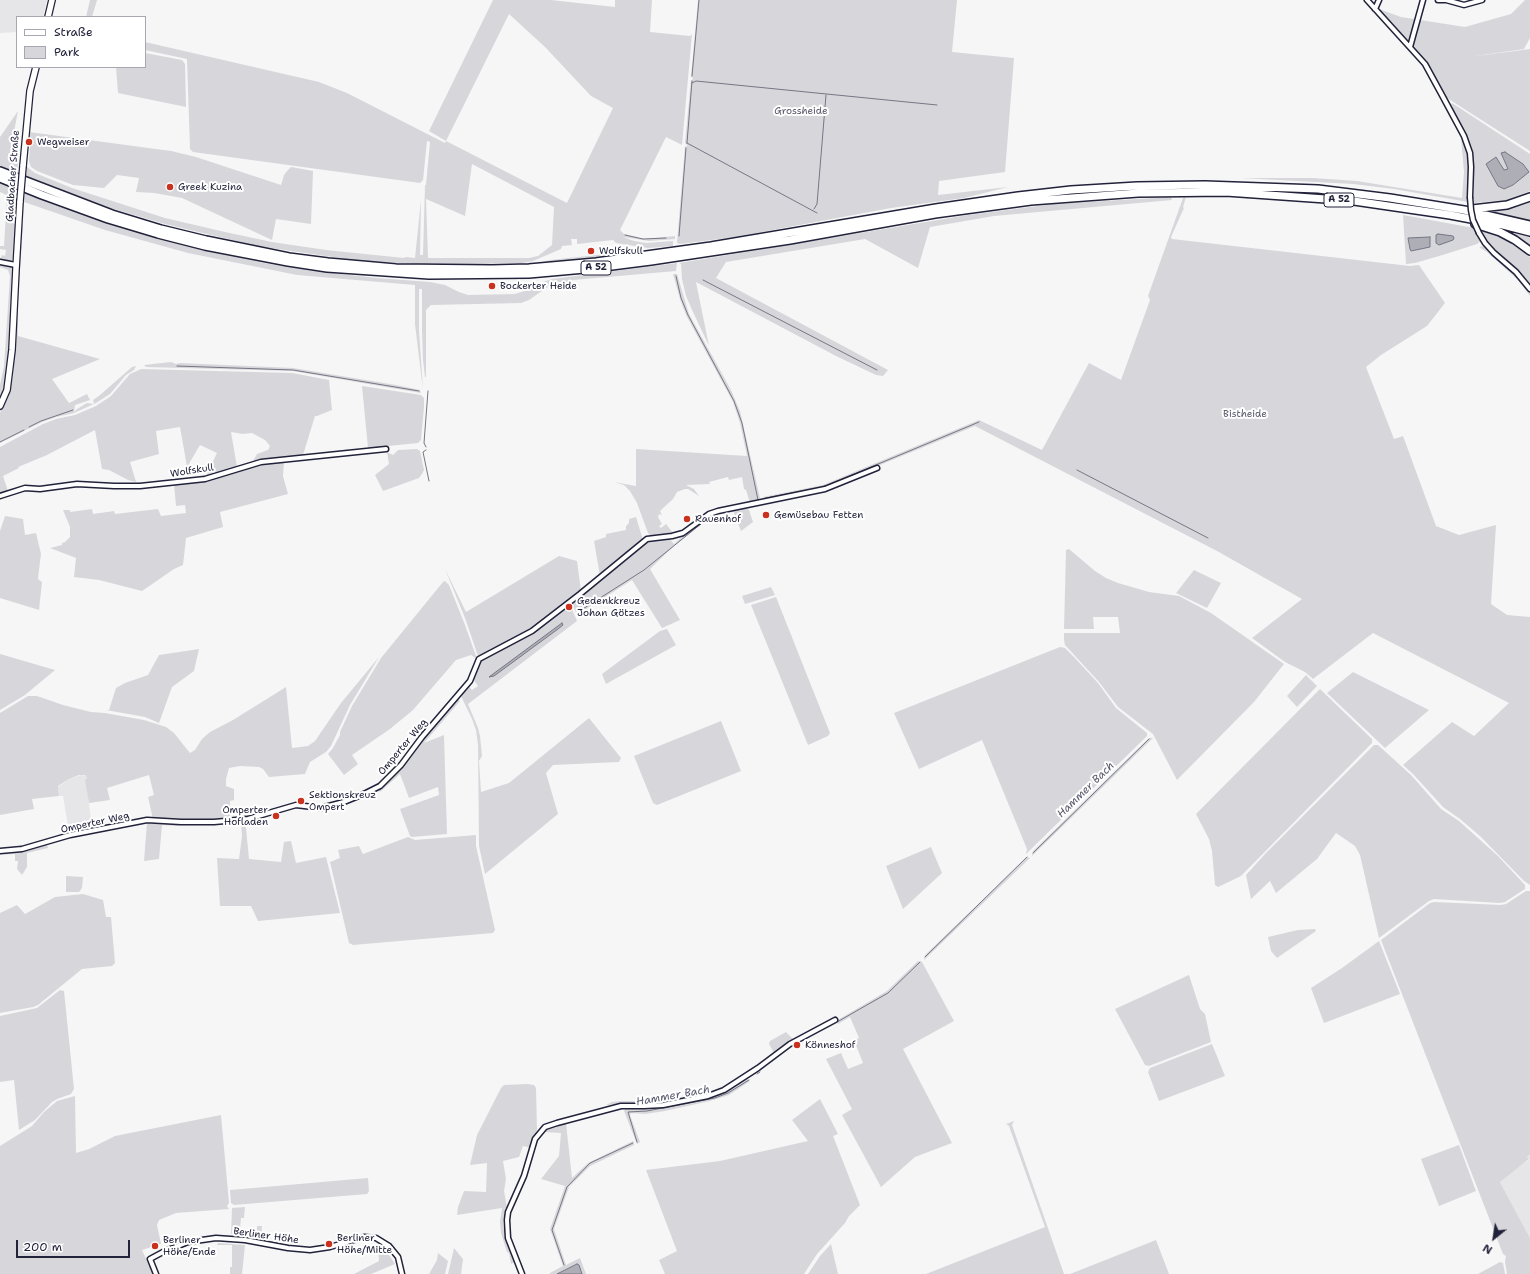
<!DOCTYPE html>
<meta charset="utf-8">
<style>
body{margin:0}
#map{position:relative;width:1530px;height:1274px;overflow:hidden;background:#f6f6f7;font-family:"Shantell Sans",sans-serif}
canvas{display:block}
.legend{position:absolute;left:16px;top:16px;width:130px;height:52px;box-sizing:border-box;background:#fff;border:1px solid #a7a7b1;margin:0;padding:5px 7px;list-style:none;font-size:12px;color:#22223b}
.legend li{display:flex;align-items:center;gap:8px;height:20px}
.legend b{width:20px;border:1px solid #a7a7b1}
.north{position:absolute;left:1474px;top:1218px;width:40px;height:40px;-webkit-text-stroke:3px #fff;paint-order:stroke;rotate:210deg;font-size:11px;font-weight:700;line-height:16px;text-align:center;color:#22223b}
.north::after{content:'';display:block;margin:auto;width:14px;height:18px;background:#22223b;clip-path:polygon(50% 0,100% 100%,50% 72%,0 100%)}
.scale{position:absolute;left:16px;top:1240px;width:114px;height:18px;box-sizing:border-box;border:2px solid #22223b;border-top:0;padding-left:5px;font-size:12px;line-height:14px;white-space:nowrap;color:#22223b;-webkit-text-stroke:3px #fff;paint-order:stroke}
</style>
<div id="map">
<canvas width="1530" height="1274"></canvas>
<ul class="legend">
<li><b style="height:5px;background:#fff"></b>Straße</li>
<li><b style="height:11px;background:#d7d7db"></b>Park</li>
</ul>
<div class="north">N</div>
<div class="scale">200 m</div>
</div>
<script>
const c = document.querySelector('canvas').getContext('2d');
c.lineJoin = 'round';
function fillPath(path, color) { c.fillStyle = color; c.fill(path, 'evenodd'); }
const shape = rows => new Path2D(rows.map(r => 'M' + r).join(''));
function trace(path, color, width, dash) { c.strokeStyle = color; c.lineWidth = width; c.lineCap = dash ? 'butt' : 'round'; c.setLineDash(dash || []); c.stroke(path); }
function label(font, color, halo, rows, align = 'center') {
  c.font = font + ' "Shantell Sans",sans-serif'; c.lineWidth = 4; c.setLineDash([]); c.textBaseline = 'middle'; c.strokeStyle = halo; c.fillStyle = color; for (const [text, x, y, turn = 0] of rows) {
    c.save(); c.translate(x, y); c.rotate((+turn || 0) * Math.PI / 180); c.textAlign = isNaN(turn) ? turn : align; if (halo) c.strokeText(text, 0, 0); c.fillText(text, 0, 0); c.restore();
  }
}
fillPath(shape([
 [0,0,47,0,43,17,17,17,17,32,0,33],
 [82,775,86,776,87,779,86,780,92,828,69,832,63,796,59,796,58,787,69,779],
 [1530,1154,1530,1238,1500,1182,1514,1170,1529,1160,1527,1156]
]), '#e6e6e9');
fillPath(shape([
 [90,0,97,0,92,17,86,17],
 [493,0,551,0,615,7,615,0,652,0,650,32,690,36,692,34,682,145,666,137,620,230,624,234,645,239,675,236,675,239,649,241,623,237,634,241,646,243,673,241,673,246,648,248,616,243,613,240,577,244,577,239,571,239,572,245,562,246,561,249,533,261,522,263,432,265,353,260,257,246,165,224,107,207,26,176,27,167,35,173,72,188,165,218,225,232,272,242,326,250,404,258,406,257,415,258,421,200,420,255,423,255,425,185,426,185,430,142,427,141,423,180,420,183,193,152,190,149,187,59,145,50,145,42,319,82,347,93,445,143,446,141,429,131],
 [509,14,545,47,591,96,613,108,567,203,446,141],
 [472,164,554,207,552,245,538,256,529,258,428,258,426,199,465,216],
 [698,0,957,0,952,52,1014,58,1005,172,939,181,938,195,1008,187,964,198,891,208,735,237,680,244,677,243,685,146,687,147,687,145,685,143,691,80,692,80,693,78,691,77],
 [1525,0,1530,0,1530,38,1524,49,1469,57,1530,49,1530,151,1444,96,1425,63,1379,9,1401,17,1465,27,1511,14],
 [145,53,182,60,185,64,186,107,118,93,116,67,145,67],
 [1452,103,1530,154,1530,191,1506,200,1474,203,1473,166,1472,154,1449,107],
 [1501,153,1521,179,1486,164,1496,157,1504,171,1508,169],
 [18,111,10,152,18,162,17,175,0,168,0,137],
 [29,132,171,151,196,157,281,185,284,175,287,171,291,167,313,171,311,224,276,219,272,240,182,198,154,193,136,192,139,178,117,175,104,188,73,185,37,171,31,167,29,161,30,146,31,145,32,143],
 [1461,138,1467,150,1469,159,1469,188,1468,202,1394,189,1353,184,1241,178,1313,178,1357,181,1462,198,1464,172],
 [0,180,16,187,15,199,18,200,17,219,14,220,15,199,0,192],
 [25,193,119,227,206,251,264,263,313,271,377,278,430,282,445,285,459,292,468,295,515,294,531,289,543,282,552,279,677,263,676,271,573,280,549,286,529,300,521,303,431,305,426,310,426,377,425,377,423,360,422,330,422,289,419,289,419,330,423,390,415,324,415,285,297,275,188,253,105,230,24,202],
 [1171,197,1172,200,994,216,930,227,918,268,865,239,726,262,716,278,888,370,883,376,876,375,836,356,696,282,709,346,693,312,686,296,682,279,681,264,679,263,968,215,1053,204],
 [1186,197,1183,207,1184,208,1171,237,1172,239,1410,266,1419,265,1445,303,1427,326,1381,355,1366,367,1394,439,1403,436,1436,526,1459,535,1496,525,1491,604,1507,615,1530,617,1530,885,1524,881,1480,836,1460,819,1443,807,1413,774,1403,765,1452,722,1474,736,1509,703,1373,633,1313,679,1305,672,1285,662,1252,638,1302,599,1217,551,975,426,824,488,766,500,763,497,823,485,979,420,1042,450,1089,363,1121,380,1150,300,1148,296,1183,198],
 [7,198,12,203,11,222,16,225,15,255,13,259,10,261,0,260,2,255,5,256,6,250,0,249,0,246,4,246],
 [1530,200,1530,220,1491,211,1504,209],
 [1403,215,1474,228,1481,241,1477,244,1446,254,1415,263,1406,264],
 [23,224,18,302,18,336,100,359,52,379,69,403,87,394,90,400,75,405,74,412,77,409,87,403,94,404,93,400,100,395,132,367,136,366,134,370,126,375,110,394,96,403,74,413,56,417,42,422,0,443,0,413,10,390,13,376,17,278,21,226],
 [1506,230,1530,236,1530,248,1505,232],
 [1482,231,1503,238,1530,257,1530,285,1523,276,1493,250,1486,240],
 [1484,246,1524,282,1530,292,1530,296,1518,280,1487,252,1479,247],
 [634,251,646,252,619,257,536,265,542,262,550,260],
 [0,265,10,266,13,268,13,272,11,334,7,377,0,399,0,385,4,366,10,276,8,270,0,267],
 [673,274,677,274,689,314,731,390,740,411,760,498,758,501,750,503,746,490,744,489,742,477,729,480,728,477,709,482,710,484,686,485,694,489,699,496,688,489,685,489,677,492,673,499,660,511,662,515,659,514,658,517,662,524,659,526,661,528,666,524,673,533,651,536,648,533,637,503,630,491,624,485,614,482,636,486,636,449,747,456,740,423,733,402,686,315,680,299],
 [171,362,176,364,180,363,293,368,396,385,420,390,421,393,293,371,146,367,144,365],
 [141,369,292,373,329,380,332,410,317,416,315,416,303,455,259,459,253,461,257,454,268,450,270,446,265,440,252,433,243,434,231,432,237,467,206,476,217,453,200,445,187,467,180,427,156,431,159,454,130,462,136,482,128,480,109,470,102,469,95,430,47,455,18,467,19,468,3,476,8,491,0,494,0,447,43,424,56,419,75,415,96,406,111,396,130,374],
 [362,386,421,395,424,398,424,407,421,440,418,443,368,448],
 [417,449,420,451,424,470,422,474,419,478,383,491,375,475,389,464,387,452,393,455,398,450],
 [284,462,283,476,288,494,220,512,223,527,186,538,183,565,174,569,142,591,99,580,74,577,76,558,50,548,62,545,62,543,65,542,70,537,70,527,63,510,70,510,70,512,92,509,93,514,114,511,115,514,158,509,161,516,186,513,185,505,176,506,174,484,205,480,206,482,239,472,260,464],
 [745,508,749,510,753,522,741,531,733,510,713,515,675,545,650,569,680,620,662,628,632,580,577,615,573,606,574,601,646,543,652,540,669,538,674,544,685,534,714,513],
 [5,516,23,519,25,535,36,533,41,554,38,578,39,580,42,582,39,610,0,598,0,531],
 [636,517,643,540,614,565,581,592,532,629,478,656,465,618,445,569,466,612,559,556,577,561,581,591,600,576,594,541,606,537,606,534,626,530,626,526,629,523,629,519],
 [1069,549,1095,571,1106,578,1118,583,1149,592,1179,596,1211,613,1284,664,1254,702,1177,780,1153,734,1118,707,1099,682,1065,645,1064,640,1064,633,1120,633,1118,617,1093,617,1094,629,1064,629,1066,550],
 [1194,570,1221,583,1207,608,1176,593],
 [445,581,449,585,465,625,477,659,471,655,456,660,413,710,390,729,352,755,358,764,344,775,328,754,333,748,340,735,340,732,352,706,381,658,443,582],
 [771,587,775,595,745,604,742,596],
 [776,597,830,733,828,736,808,745,751,605],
 [567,606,571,607,577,621,468,704,478,728,480,736,482,756,479,761,481,792,509,783,589,718,621,758,619,762,553,765,546,773,558,814,485,874,479,846,478,745,476,730,472,719,460,694,468,685,472,690,478,686,473,679,481,659,534,632],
 [667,629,676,645,606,684,602,674,660,631],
 [1060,647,1065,648,1074,657,1098,683,1116,708,1147,733,1147,736,1026,854,1027,849,982,740,919,769,894,713],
 [199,649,194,671,172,687,159,723,145,717,106,710,109,710,116,688,125,683,148,675,159,655],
 [0,654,55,670,25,695,0,710],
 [379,657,350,705,331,746,326,752,310,762,305,774,269,777,263,769,259,767,240,766,229,768,226,779,226,786,234,789,234,800,230,801,230,817,246,815,246,817,214,820,182,821,153,819,148,797,154,795,149,775,107,788,110,800,89,803,85,780,87,778,85,775,79,775,69,779,58,786,59,796,32,799,34,809,0,815,0,713,28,696,37,696,63,705,91,712,105,713,144,720,166,727,174,733,190,753,195,750,202,739,210,732,233,720,286,687,292,748,308,746,315,741,341,703],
 [1353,672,1429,710,1385,748,1327,693],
 [1306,675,1317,686,1297,707,1287,696],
 [1320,689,1372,739,1372,743,1241,876,1218,887,1215,885,1212,851,1209,839,1196,814],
 [457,698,460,701,424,743,444,735,447,834,412,837,410,836,400,809,439,795,438,787,409,798,400,774,380,792,378,789,389,780,401,767,423,738],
 [721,721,741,771,657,805,653,803,634,756],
 [1149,738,1153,738,1032,856,1033,851],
 [1374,745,1378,745,1411,775,1441,809,1459,821,1498,856,1525,885,1525,889,1505,902,1500,903,1434,899,1429,901,1379,938,1360,855,1355,846,1336,833,1317,859,1276,893,1270,881,1251,899,1246,875,1265,854],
 [243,821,246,828,249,859,281,862,284,842,291,841,296,863,326,857,340,913,258,921,251,906,220,906,217,858,239,859,242,836,241,822],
 [147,823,171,823,182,825,177,826,162,825,159,859,144,861],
 [476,835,476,846,495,930,493,933,353,945,349,943,330,862,340,858,338,850,359,846,363,854,408,837,415,840],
 [47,845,48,848,27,853,27,867,22,875,17,869,18,861,15,861,15,854,0,855,27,851],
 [931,847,942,873,903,909,886,866],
 [1027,857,1030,858,924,960,925,955],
 [66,876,83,877,82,888,79,892,66,892],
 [1526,891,1530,891,1530,1154,1527,1157,1529,1159,1500,1182,1530,1238,1530,1274,1507,1274,1505,1262,1506,1256,1503,1254,1381,940,1430,903,1434,902,1501,905,1506,904],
 [83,894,103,900,106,917,111,917,115,963,112,966,82,969,38,1005,33,1007,0,1013,0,913,17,905,25,914,55,897],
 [1315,929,1316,931,1277,958,1271,951,1268,937,1298,930],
 [1379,941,1400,994,1324,1023,1311,988,1342,968],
 [918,961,922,962,954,1021,903,1049,952,1143,915,1157,881,1187,842,1115,852,1109,826,1059,841,1053,848,1069,863,1063,854,1040,859,1038,850,1017,838,1024,836,1021,887,991],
 [1189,975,1200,1009,1205,1014,1211,1042,1149,1066,1145,1065,1115,1009],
 [60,990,64,991,74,1089,71,1094,57,1099,52,1102,35,1120,19,1130,14,1080,0,1082,0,1016,37,1008],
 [786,1032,793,1039,774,1053,769,1044,770,1041],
 [1212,1044,1225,1076,1159,1101,1148,1072,1150,1068],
 [747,1079,750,1081,729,1095,710,1101,665,1111,645,1114,631,1113,630,1115,640,1142,637,1144,624,1111,626,1108,645,1109,709,1098,727,1091],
 [527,1084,534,1085,536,1088,537,1130,531,1148,523,1146,519,1157,503,1161,506,1179,504,1191,507,1208,505,1208,503,1222,505,1238,515,1262,511,1264,509,1253,507,1252,501,1233,500,1222,502,1208,457,1215,458,1207,464,1191,486,1192,487,1163,470,1165,477,1135,501,1088,504,1085],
 [708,1093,703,1096,654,1104,621,1104,606,1105,612,1102,623,1101,663,1101],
 [75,1096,76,1153,89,1149,115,1136,221,1115,229,1203,227,1206,229,1209,176,1213,159,1220,157,1225,161,1244,142,1250,153,1274,0,1274,0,1146,32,1126,44,1112,57,1101],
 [820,1099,838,1134,833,1136,860,1205,849,1216,845,1223,817,1254,804,1274,665,1274,659,1260,677,1251,646,1170,720,1161,808,1141,792,1120],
 [1014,1121,1012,1125,1064,1274,926,1274,1045,1227,1009,1126,1006,1124],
 [566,1123,572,1178,588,1163,633,1141,634,1145,590,1166,569,1187,554,1229,566,1265,580,1258,586,1274,582,1274,579,1265,577,1264,557,1274,550,1274,550,1273,563,1266,550,1229,565,1186,541,1179,559,1156,561,1133,544,1132,552,1126],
 [1459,1145,1476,1191,1439,1206,1421,1159],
 [368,1178,369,1191,367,1194,234,1205,231,1203,230,1190],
 [245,1207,244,1218,241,1218,240,1229,257,1230,257,1226,262,1226,261,1238,231,1234,232,1208],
 [1156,1240,1169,1274,1070,1274],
 [218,1243,245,1245,242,1274,230,1274,230,1267,232,1267,232,1245,217,1245],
 [831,1244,838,1274,808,1274,820,1256],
 [378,1246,387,1252,395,1264,371,1274,354,1274,379,1261],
 [454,1248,463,1259,461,1274,448,1274],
 [438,1253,448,1261,445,1274,429,1274,437,1260],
 [1500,1262,1503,1263,1505,1274,1478,1274]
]), '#d7d7db');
const water = shape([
 [1505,152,1523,164,1529,172,1513,185,1504,189,1498,186,1486,164,1496,157,1504,170,1508,169,1501,153,1505,152],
 [1438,234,1453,236,1454,238,1453,240,1439,245,1436,243,1436,235,1438,234],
 [1430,237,1430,247,1411,251,1410,249,1408,238,1430,237],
 [562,623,563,625,558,629,494,676,489,677,562,623],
 [577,1264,579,1265,582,1274,557,1274,577,1264]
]);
fillPath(water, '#aeaeb7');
trace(water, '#767685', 1);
trace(shape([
 [692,76,699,0],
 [692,83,696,81,937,105],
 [687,143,817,213],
 [687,143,692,81],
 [814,209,817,204,826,95],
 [625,235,643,239,666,238],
 [679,236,686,148],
 [676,276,681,298,688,315,734,401,742,423,758,500],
 [703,280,877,370],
 [177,366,293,370,419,391],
 [29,427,41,421,73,410],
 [0,442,24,430],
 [426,447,424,443,428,391],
 [426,450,423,452,429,481],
 [1077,470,1208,538],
 [766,498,823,487,979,422],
 [731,510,744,508],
 [578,612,644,570,712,515],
 [1033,853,1149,739],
 [925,957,1027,857],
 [837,1022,888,993,920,962],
 [757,1074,760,1072],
 [637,1142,628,1112,647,1111,715,1098,728,1093,749,1080],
 [564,1265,552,1230,567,1187,590,1163,633,1143]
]), '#767685', 1);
const street = shape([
 [1367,0,1425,64,1443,97,1464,136,1470,153,1471,167,1470,197],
 [1438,0,1446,0,1464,5,1482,0],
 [1375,9,1379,0],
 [1410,47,1423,0],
 [1479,233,1485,243,1494,253,1516,272,1530,289],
 [0,262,16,265],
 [0,496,25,488,40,489,77,484,114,486,140,486,205,479,261,462,386,449],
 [0,851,22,849,70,835,147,820,181,822,214,822,248,819,296,805,321,808,344,802,366,793,380,786,401,765,422,737,470,681,479,659,532,631,580,594,647,539,672,536,683,533,709,514,718,511,825,489,877,468],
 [156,1274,150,1259,163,1252,188,1242,216,1238,245,1240,288,1248,310,1250,330,1247,364,1237,376,1238,389,1246,398,1257,402,1274],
 [522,1274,508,1238,507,1220,508,1212,524,1176,535,1139,545,1127,557,1123,621,1106,644,1106,663,1105,708,1096,724,1090,758,1068,790,1044,835,1020]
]);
const secondary = shape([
 [48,17,52,0],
 [23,166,30,91,36,67],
 [0,406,7,390,12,350,16,269,20,201]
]);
const highway = shape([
 [0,171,112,214,161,229,206,240,289,257,328,262,396,268,492,269,529,268,596,262,711,246,936,208,1018,196,1071,190,1137,186,1205,185,1318,189,1390,198,1464,210,1530,225],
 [0,178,42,195,108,219,158,234,205,246,288,262,327,268,429,275,529,274,596,268,651,261,790,240,935,214,1031,201,1138,193,1226,192,1354,201,1450,215,1503,225,1530,232],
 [1472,209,1507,205,1530,197],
 [1475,224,1500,232,1515,240,1530,251]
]);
trace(street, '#22223b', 7);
trace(secondary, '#22223b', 8);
trace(highway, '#22223b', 10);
trace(street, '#fff', 4);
trace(secondary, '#fff', 5.5);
trace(highway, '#fff', 7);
const streetBridge = shape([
 [1470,197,1471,210,1473,220,1479,233]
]);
const secondaryBridge = shape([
 [20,201,23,166]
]);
trace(streetBridge, '#22223b', 7, []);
trace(secondaryBridge, '#22223b', 8, []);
trace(streetBridge, '#fff', 4);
trace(secondaryBridge, '#fff', 5.5);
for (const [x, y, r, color] of [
 [29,142,4,"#c8321e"],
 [170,187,4,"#c8321e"],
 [591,251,4,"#c8321e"],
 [492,286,4,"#c8321e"],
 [766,515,4,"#c8321e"],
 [687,519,4,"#c8321e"],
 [569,607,4,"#c8321e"],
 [301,801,4,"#c8321e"],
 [276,816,4,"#c8321e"],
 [797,1045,4,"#c8321e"],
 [329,1244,4,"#c8321e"],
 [155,1246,4,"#c8321e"]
]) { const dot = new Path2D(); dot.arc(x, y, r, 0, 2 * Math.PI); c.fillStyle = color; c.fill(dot); trace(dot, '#fff', 1.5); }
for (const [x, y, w] of [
 [1339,200,30],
 [596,268,30]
]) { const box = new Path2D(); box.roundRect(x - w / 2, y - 7, w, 14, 3); c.fillStyle = '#fff'; c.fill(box); trace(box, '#22223b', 1); }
label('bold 9px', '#22223b', null, [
 ["A 52",1339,200],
 ["A 52",596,268]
]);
label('10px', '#58586b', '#fff', [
 ["Grossheide",801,111],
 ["Bistheide",1245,414]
]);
label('10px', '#22223b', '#fff', [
 ["Wegweiser",37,142],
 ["Greek Kuzina",178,187],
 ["Wolfskull",599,251],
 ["Bockerter Heide",500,286],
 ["Gemüsebau Fetten",774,515],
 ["Rauenhof",695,519],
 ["Gedenkkreuz",577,601],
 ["Johan Götzes",577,613],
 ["Sektionskreuz",309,795],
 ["Ompert",309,807],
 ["Omperter",268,810,"right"],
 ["Hofladen",268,822,"right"],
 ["Könneshof",805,1045],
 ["Berliner",337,1238],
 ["Höhe/Mitte",337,1250],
 ["Berliner",163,1240],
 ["Höhe/Ende",163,1252]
], 'left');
label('10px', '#22223b', '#fff', [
 ["Gladbacher Straße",13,176,-86],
 ["Wolfskull",192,471,-9],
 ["Omperter Weg",403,747,-50],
 ["Omperter Weg",95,823,-12],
 ["Berliner Höhe",266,1236,8]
]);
label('italic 11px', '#5a5a6d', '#fff', [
 ["Hammer Bach",1086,790,-44],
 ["Hammer Bach",673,1096,-10]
]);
</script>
